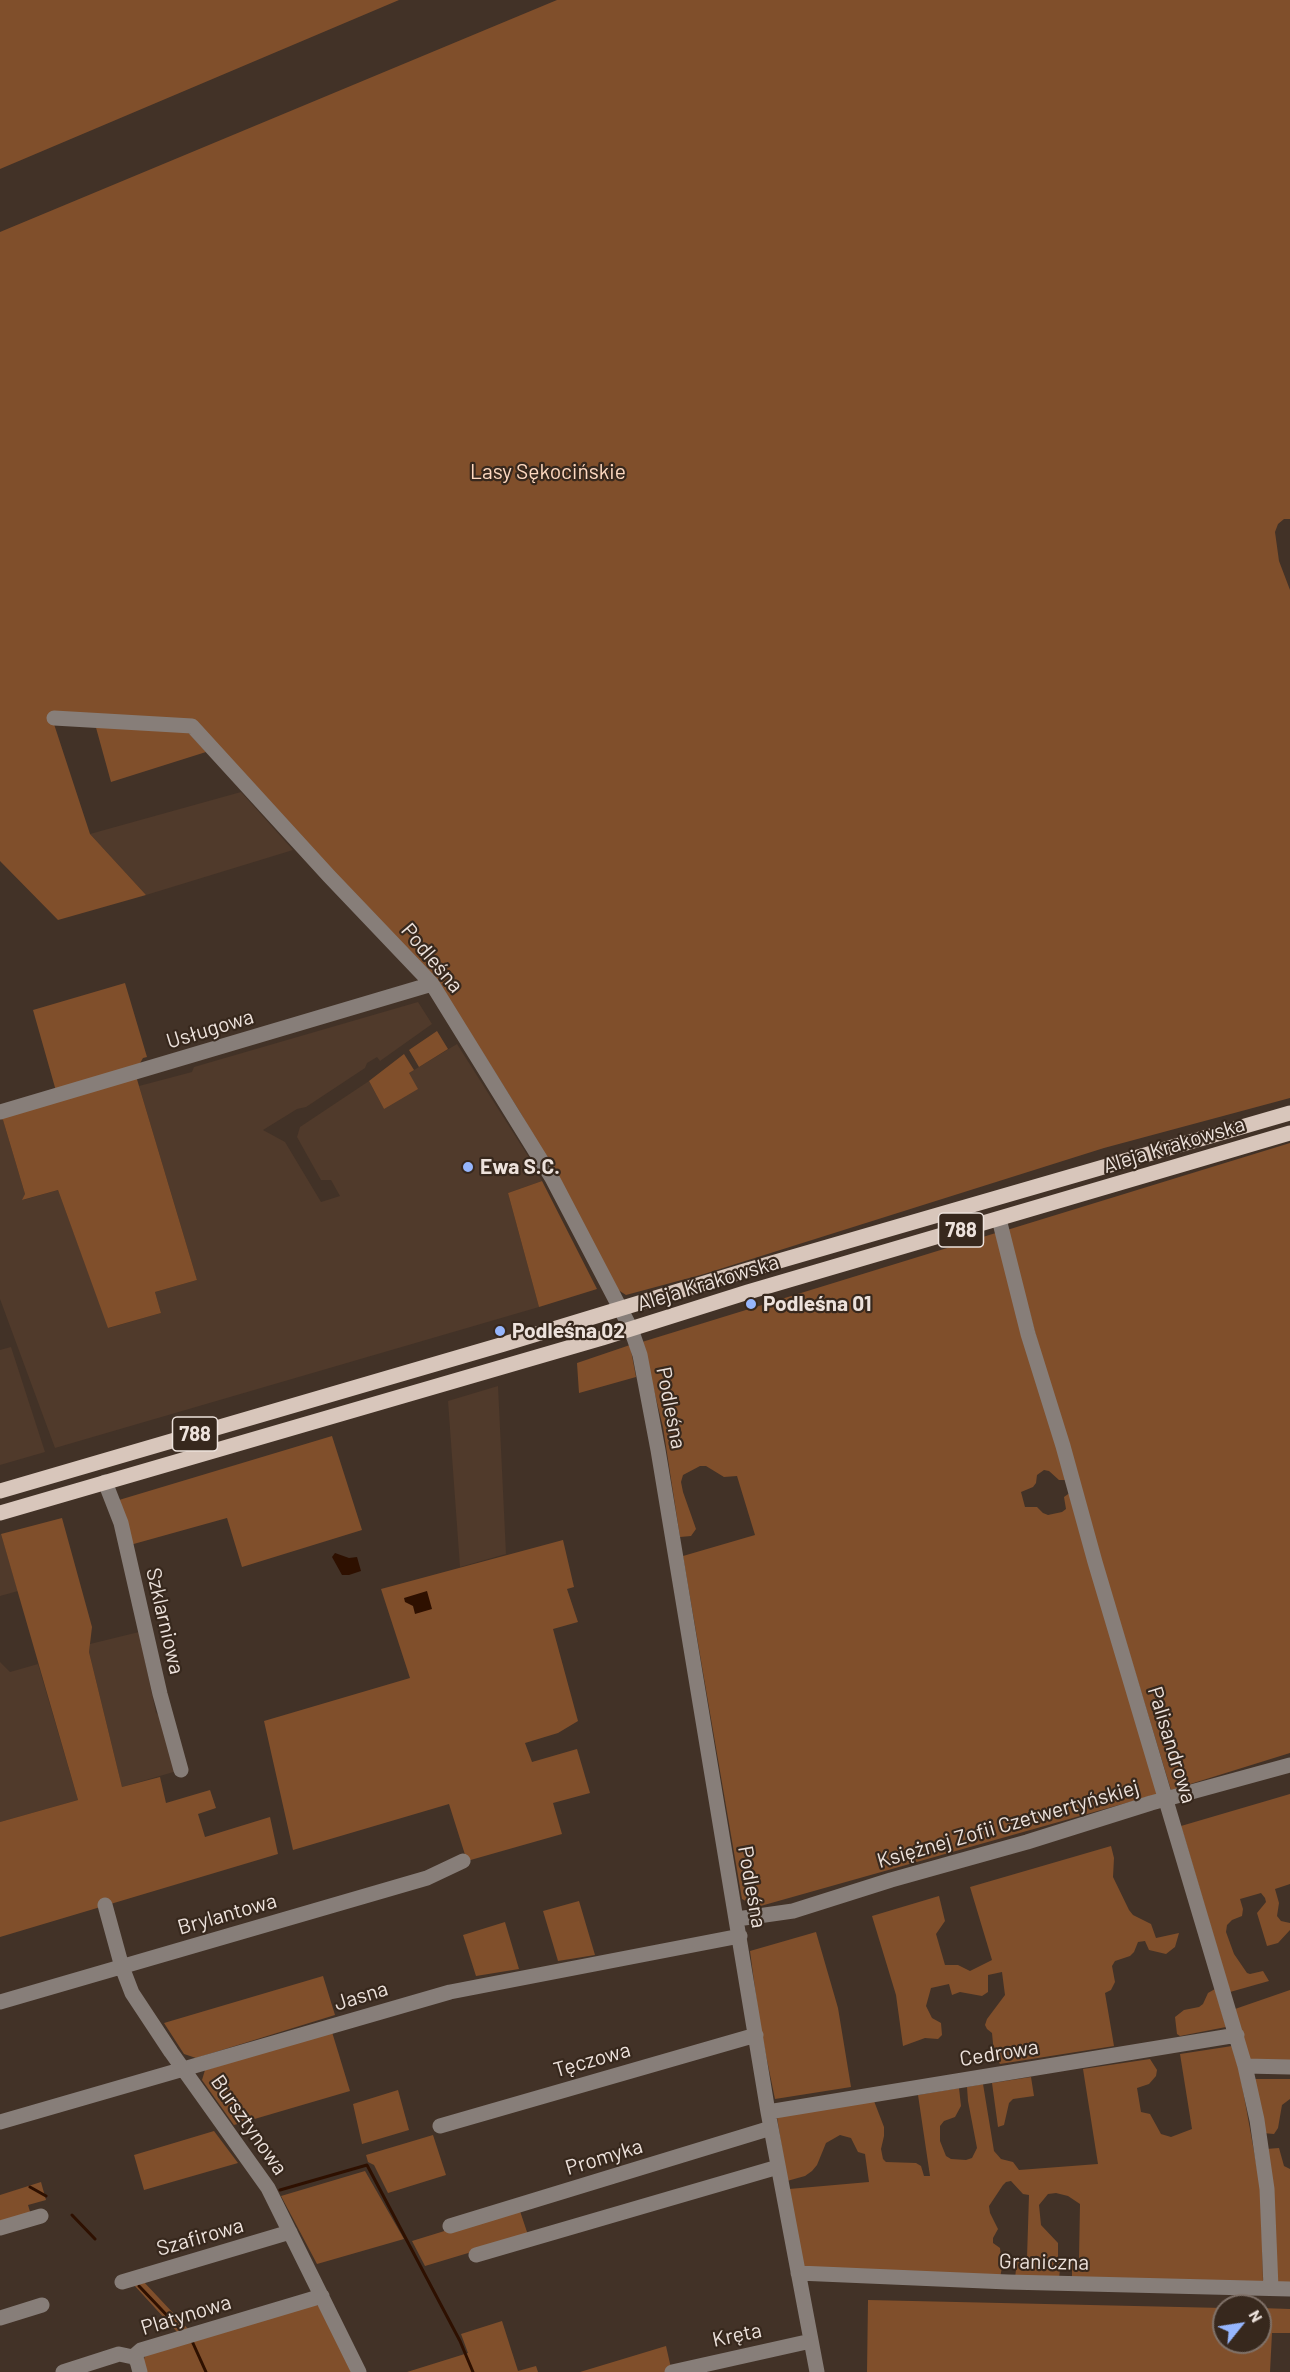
<!DOCTYPE html>
<meta charset="utf-8">
<style>
body{margin:0}
#map{position:relative;width:1290px;height:2372px;overflow:hidden;background:#423227;font-family:Barlow,sans-serif}
canvas{display:block}
.north{position:absolute;left:1212px;top:2294px;width:60px;height:60px;box-sizing:border-box;background:#37281d;border:2px solid #807269;border-radius:50%;rotate:60deg;font-size:16px;font-weight:700;line-height:24px;text-align:center;color:#ede2dc}
.north::after{content:'';display:block;margin:auto;width:21px;height:27px;background:#96b6fd;clip-path:polygon(50% 0,100% 100%,50% 72%,0 100%)}
</style>
<div id="map">
<canvas width="1290" height="2372"></canvas>
<div class="north">N</div>
</div>
<script>
const c = document.querySelector('canvas').getContext('2d');
c.lineJoin = 'round';
function fillPath(path, color) { c.fillStyle = color; c.fill(path, 'evenodd'); }
const shape = rows => new Path2D(rows.map(r => 'M' + r).join(''));
function trace(path, color, width, dash) { c.strokeStyle = color; c.lineWidth = width; c.lineCap = dash ? 'butt' : 'round'; c.setLineDash(dash || []); c.stroke(path); }
function label(font, color, halo, rows, align = 'center') {
  c.font = font + ' Barlow,sans-serif'; c.lineWidth = 4.5; c.setLineDash([]); c.textBaseline = 'middle'; c.strokeStyle = halo; c.fillStyle = color; for (const [text, x, y, turn = 0] of rows) {
    c.save(); c.translate(x, y); c.rotate((+turn || 0) * Math.PI / 180); c.textAlign = isNaN(turn) ? turn : align; if (halo) c.strokeText(text, 0, 0); c.fillText(text, 0, 0); c.restore();
  }
}
fillPath(shape([
 [241,792,293,850,146,895,90,834],
 [418,1002,432,1024,380,1061,377,1057,367,1063,365,1068,306,1107,297,1109,263,1130,285,1142,321,1202,340,1196,331,1180,321,1180,297,1137,300,1127,369,1081,384,1109,409,1073,457,1044,528,1156,542,1181,508,1193,539,1307,55,1448,0,1299,0,1118,3,1120,25,1194,23,1200,58,1190,109,1328,161,1313,155,1292,197,1280,139,1086,192,1072,194,1067],
 [11,1347,45,1452,0,1465,0,1350],
 [498,1386,506,1554,460,1567,448,1401],
 [1,1534,18,1591,0,1596,0,1535],
 [139,1632,156,1713,166,1721,177,1771,122,1787,89,1652,90,1644],
 [0,1662,10,1672,38,1664,78,1800,0,1822]
]), '#503a2b');
fillPath(shape([
 [0,0,399,0,0,169],
 [557,0,1290,0,1290,519,1284,519,1278,524,1275,532,1279,561,1290,590,1290,1098,1104,1148,704,1274,626,1295,615,1288,578,1214,520,1112,457,1012,196,725,53,721,90,834,146,895,58,920,0,861,0,232],
 [95,724,186,730,206,752,111,782],
 [125,983,147,1057,143,1058,139,1065,56,1091,33,1010],
 [437,1031,448,1049,419,1067,409,1050],
 [404,1054,414,1070,409,1073,418,1089,384,1109,369,1081],
 [136,1076,197,1280,155,1292,161,1313,108,1328,58,1190,22,1200,25,1194,3,1120,0,1118],
 [1290,1143,1290,1753,1171,1790,1065,1442,1007,1230],
 [542,1181,597,1289,539,1307,508,1193],
 [999,1232,1067,1480,1059,1480,1049,1471,1044,1470,1037,1475,1036,1483,1033,1487,1021,1492,1025,1507,1037,1507,1043,1513,1048,1515,1062,1512,1066,1509,1064,1497,1071,1492,1158,1794,757,1907,742,1899,683,1556,755,1535,737,1476,724,1477,706,1466,700,1466,683,1475,681,1482,683,1492,696,1529,691,1536,680,1537,663,1427,642,1342],
 [630,1345,636,1377,579,1393,577,1363],
 [332,1436,362,1530,242,1567,227,1518,130,1545,119,1500],
 [62,1518,92,1627,89,1652,122,1787,160,1777,166,1803,210,1790,216,1808,198,1814,205,1837,270,1817,278,1854,0,1937,0,1822,78,1800,1,1534],
 [563,1540,574,1587,567,1589,578,1622,553,1629,578,1721,558,1733,525,1743,532,1762,577,1749,590,1793,553,1803,562,1834,467,1861,449,1804,293,1850,264,1721,410,1678,381,1589],
 [1290,1794,1290,1884,1275,1889,1279,1903,1277,1916,1281,1921,1290,1923,1290,1930,1278,1943,1267,1946,1257,1913,1266,1902,1265,1898,1261,1893,1240,1899,1243,1909,1242,1916,1232,1920,1227,1925,1226,1932,1234,1954,1247,1973,1250,1974,1263,1971,1269,1981,1230,1992,1181,1826],
 [1111,1846,1114,1858,1113,1877,1129,1910,1133,1915,1151,1924,1156,1938,1179,1933,1175,1947,1166,1954,1149,1950,1145,1941,1138,1942,1134,1952,1130,1956,1115,1961,1112,1966,1115,1982,1111,1990,1105,1993,1114,2046,1000,2064,994,2054,992,2033,987,2029,985,2025,987,2019,1005,1995,1002,1972,988,1975,988,1992,982,1996,960,1992,952,1995,949,1984,931,1988,926,2006,932,2018,941,2023,942,2035,938,2039,925,2038,903,2046,896,1995,872,1916,939,1896,945,1921,936,1934,945,1965,958,1965,970,1971,992,1960,970,1887],
 [579,1901,595,1955,558,1961,543,1911],
 [505,1922,519,1969,476,1976,463,1935],
 [816,1932,838,2008,851,2087,775,2099,760,2026,750,1951],
 [323,1976,335,2015,196,2058,184,2054,164,2023],
 [1215,1989,1226,2027,1180,2036,1177,2034,1175,2017,1184,2010,1199,2007,1203,2004,1208,1993],
 [1290,1990,1290,2061,1250,2061,1235,2009],
 [332,2032,350,2091,234,2125,202,2080,205,2070],
 [1232,2046,1240,2074,1261,2190,1263,2283,1072,2279,1072,2260,1079,2259,1080,2204,1068,2196,1056,2193,1048,2194,1039,2205,1041,2225,1058,2243,1058,2259,1061,2259,1059,2279,1015,2279,1017,2259,1027,2258,1029,2195,1023,2194,1011,2181,1006,2182,1003,2185,989,2206,990,2213,998,2229,993,2238,993,2243,1000,2248,1002,2267,1000,2278,803,2268,789,2189,869,2182,865,2154,858,2152,851,2138,840,2135,826,2143,817,2165,812,2171,805,2176,787,2181,777,2117,874,2101,884,2127,884,2136,881,2149,883,2159,886,2162,916,2163,921,2166,924,2176,930,2176,918,2095,959,2088,961,2106,955,2117,944,2121,940,2126,940,2141,946,2156,951,2159,966,2160,972,2158,977,2148,968,2101,967,2087,983,2084,994,2151,1001,2159,1013,2162,1019,2170,1098,2164,1083,2069,1150,2059,1157,2070,1156,2076,1149,2084,1137,2088,1141,2112,1150,2114,1161,2134,1171,2137,1192,2129,1180,2054],
 [1031,2077,1034,2096,1013,2099,1009,2103,1004,2125,998,2127,992,2083],
 [1254,2079,1290,2079,1290,2099,1282,2105,1278,2128,1274,2134,1263,2133],
 [398,2090,409,2130,362,2144,353,2104],
 [214,2131,238,2163,144,2190,134,2155],
 [433,2135,446,2175,388,2193,374,2165,368,2162,366,2155],
 [1279,2148,1284,2166,1290,2169,1290,2283,1276,2283,1266,2149],
 [365,2171,404,2239,317,2264,281,2196],
 [41,2182,46,2200,28,2205,31,2215,0,2224,0,2195],
 [519,2208,528,2235,425,2266,412,2241],
 [143,2281,189,2330,178,2333,133,2284],
 [868,2300,1224,2308,1224,2342,1260,2342,1260,2308,1290,2309,1290,2333,1272,2333,1270,2372,867,2372],
 [309,2304,317,2305,324,2310,354,2372,145,2372,143,2361,147,2352],
 [502,2321,518,2371,536,2366,538,2372,407,2372,468,2353,461,2334],
 [666,2346,671,2368,667,2372,580,2372]
]), '#804f2b');
fillPath(shape([
 [335,1553,349,1558,357,1557,361,1571,349,1575,342,1575,332,1557],
 [427,1591,432,1609,415,1614,413,1606,405,1602,404,1598]
]), '#2e1000');
trace(shape([
 [30,2187,46,2196],
 [280,2190,367,2165,460,2341,473,2372],
 [72,2215,95,2239],
 [139,2286,179,2328],
 [192,2341,206,2372]
]), '#2e1000', 3);
trace(shape([
 [54,718,192,726,329,876,432,984,552,1178,631,1329,640,1355,658,1450,768,2112,817,2372],
 [0,1112,432,984],
 [999,1219,1028,1334,1063,1446,1095,1562,1245,2066,1257,2120,1267,2189,1271,2288],
 [105,1482,121,1523,160,1694,181,1770],
 [105,1905,122,1967,132,1993,171,2052,268,2188,359,2372],
 [737,1919,793,1911,891,1880,1027,1842,1151,1803,1290,1765],
 [0,2002,427,1878,463,1861],
 [1245,2066,1290,2067],
 [768,2112,1237,2035],
 [0,2122,450,1992,740,1936],
 [440,2126,756,2035],
 [450,2226,771,2128],
 [0,2228,41,2216],
 [476,2255,778,2167],
 [798,2273,1008,2282,1290,2289],
 [122,2282,290,2232],
 [0,2318,42,2305],
 [133,2357,141,2350,322,2296],
 [133,2357,137,2361,140,2372],
 [63,2372,119,2354,133,2357],
 [672,2372,811,2341]
]), '#877e79', 15);
trace(shape([
 [0,1491,504,1344,741,1272,1290,1113],
 [0,1513,602,1338,748,1292,1290,1133]
]), '#d8c6bb', 15);
for (const [x, y, r, color] of [
 [468,1167,6,"#96b6fd"],
 [751,1304,6,"#96b6fd"],
 [500,1331,6,"#96b6fd"]
]) { const dot = new Path2D(); dot.arc(x, y, r, 0, 2 * Math.PI); c.fillStyle = color; c.fill(dot); trace(dot, '#37281d', 2); }
for (const [x, y, w] of [
 [961,1230,45],
 [195,1434,45]
]) { const box = new Path2D(); box.roundRect(x - w / 2, y - 17, w, 34, 4.5); c.fillStyle = '#37281d'; c.fill(box); trace(box, '#ede2dc', 1.5); }
label('bold 20px', '#ede2dc', null, [
 ["788",961,1230],
 ["788",195,1434]
]);
label('21px', '#fed9c1', '#37281d', [
 ["Lasy Sękocińskie",548,472]
]);
label('21px', '#ede2dc', '#37281d', [
 ["Podleśna",432,958,50],
 ["Usługowa",210,1029,-17],
 ["Aleja Krakowska",1174,1145,-17],
 ["Aleja Krakowska",708,1283,-17],
 ["Podleśna",671,1408,79],
 ["Szklarniowa",165,1621,77],
 ["Palisandrowa",1172,1745,73],
 ["Księżnej Zofii Czetwertyńskiej",1008,1824,-16],
 ["Podleśna",752,1887,80],
 ["Brylantowa",227,1914,-16],
 ["Jasna",361,1996,-17],
 ["Cedrowa",999,2053,-9],
 ["Tęczowa",592,2060,-16],
 ["Bursztynowa",249,2125,55],
 ["Promyka",604,2157,-17],
 ["Szafirowa",200,2237,-16],
 ["Graniczna",1044,2262,1],
 ["Platynowa",186,2315,-17],
 ["Kręta",737,2335,-12]
]);
label('bold 21px', '#ede2dc', '#37281d', [
 ["Ewa S.C.",480,1167],
 ["Podleśna 01",763,1304],
 ["Podleśna 02",512,1331]
], 'left');
</script>
